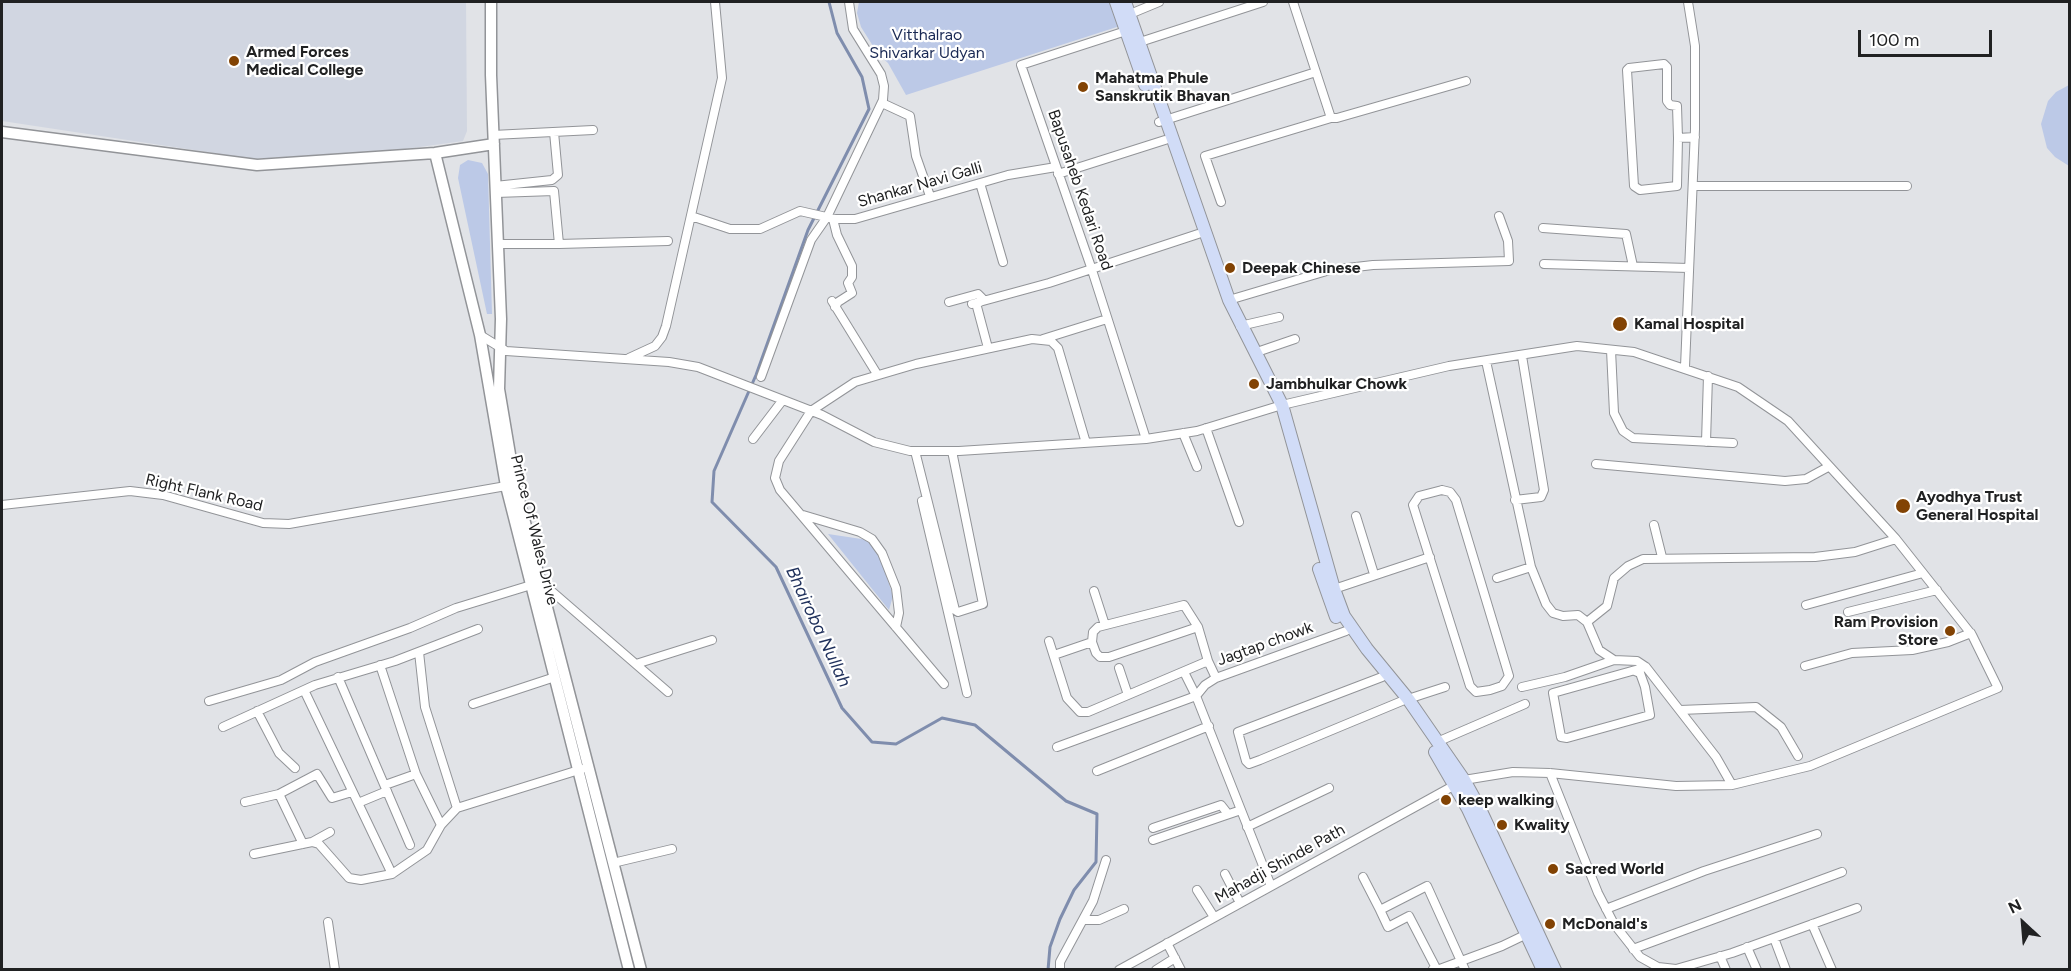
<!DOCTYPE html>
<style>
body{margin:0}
#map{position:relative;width:2071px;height:971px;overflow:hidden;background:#e1e3e7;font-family:Figtree,sans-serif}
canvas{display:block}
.frame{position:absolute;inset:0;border:3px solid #202122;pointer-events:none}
.north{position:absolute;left:1993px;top:893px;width:60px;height:60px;-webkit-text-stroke:4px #fff;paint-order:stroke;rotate:334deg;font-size:16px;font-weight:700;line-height:24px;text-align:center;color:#202122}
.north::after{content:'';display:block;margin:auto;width:21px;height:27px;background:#202122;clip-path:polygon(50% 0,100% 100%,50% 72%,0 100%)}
.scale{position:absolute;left:1858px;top:30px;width:134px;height:27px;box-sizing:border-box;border:3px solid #202122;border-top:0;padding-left:8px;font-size:18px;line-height:21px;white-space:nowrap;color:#202122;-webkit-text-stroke:4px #fff;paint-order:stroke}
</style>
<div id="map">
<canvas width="2071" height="971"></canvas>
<div class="frame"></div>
<div class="north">N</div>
<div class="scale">100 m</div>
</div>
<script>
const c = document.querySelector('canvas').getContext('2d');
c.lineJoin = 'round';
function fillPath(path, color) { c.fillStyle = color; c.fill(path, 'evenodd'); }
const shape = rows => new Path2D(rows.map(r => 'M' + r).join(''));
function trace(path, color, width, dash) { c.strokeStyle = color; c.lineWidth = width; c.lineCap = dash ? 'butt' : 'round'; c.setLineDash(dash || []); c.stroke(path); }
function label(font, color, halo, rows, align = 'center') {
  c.font = font + ' Figtree,sans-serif'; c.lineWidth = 4.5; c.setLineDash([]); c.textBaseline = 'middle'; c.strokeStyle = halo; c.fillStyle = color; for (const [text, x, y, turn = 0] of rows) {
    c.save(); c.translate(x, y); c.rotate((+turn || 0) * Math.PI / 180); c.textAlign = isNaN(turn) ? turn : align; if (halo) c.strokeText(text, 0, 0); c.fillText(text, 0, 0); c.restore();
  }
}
fillPath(shape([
 [2,2,466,2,467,131,463,141,405,149,253,159,2,121]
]), '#d1d6e1');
fillPath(shape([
 [859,2,1110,2,1120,26,906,95,888,63,878,54,861,27,857,13],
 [2069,85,2070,85,2069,166,2055,157,2047,148,2041,124,2048,101,2056,92],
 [468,160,482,163,488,174,492,314,487,314,458,178,460,165],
 [828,534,875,541,893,596,889,610]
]), '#bcc9e7');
trace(shape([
 [829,2,837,33,862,77,869,109,808,230,756,375,714,471,712,502,776,567,842,708,872,742,896,744,942,718,975,725,1066,801,1097,814,1096,862,1074,890,1060,919,1050,947,1048,970]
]), '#7f8dad', 3);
const minor = shape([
 [1293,2,1331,118,1337,118,1466,81],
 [1130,14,1159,2],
 [1129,30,1021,65,1091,267,1146,439],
 [1140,42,1263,2],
 [882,103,910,116,916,156,930,196],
 [1159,122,1316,72],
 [493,135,593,130],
 [1678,138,1677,186,1640,190,1634,186,1627,70,1629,68,1664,64,1667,67,1667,101,1670,105,1677,106,1678,138,1695,137],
 [1058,174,1165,140],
 [980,183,1003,262],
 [495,186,552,180,558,175,554,132],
 [1693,186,1907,186],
 [496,193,554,191,559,244,498,244],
 [1221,202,1205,156,1331,118],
 [691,216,730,229,760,229,800,211,835,219,855,219,1008,175,1056,167],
 [833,219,837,235,852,266,852,277,848,283,852,293,838,302,835,307],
 [1543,228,1626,234,1633,266],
 [559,244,668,241],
 [1544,264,1689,268],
 [1229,300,1330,270,1373,265,1509,261,1508,241,1499,216],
 [832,301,877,374],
 [949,302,978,294,982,298,980,302],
 [976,303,988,348],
 [972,304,1049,283,1198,234],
 [1240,326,1279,317],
 [480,335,506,351,669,362,698,367,822,415,874,442,910,451,959,451,1146,439,1197,431,1282,405,1449,366,1577,346,1634,352,1738,387,1788,421,1896,539,1972,635,1998,688,1810,766,1732,785,1676,786,1550,773,1513,772,1464,780,1119,970],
 [1043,339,1107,319],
 [1611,350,1614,413,1623,431,1633,438,1733,443],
 [1254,353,1295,339],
 [629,358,655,346,662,337,666,326,722,78,715,2],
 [1486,361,1531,567,1546,604,1553,613,1563,616,1578,615,1587,622,1599,650,1614,660,1637,661,1646,667,1716,757,1732,785],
 [1685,367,1695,129,1695,46,1688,2],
 [761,377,811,240,827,217,883,100,884,86,881,74,853,29,849,2],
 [1206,428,1239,522],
 [1183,433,1197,467],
 [753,439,782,401],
 [1706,442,1708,376],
 [915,451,955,610,958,612,983,604,952,451],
 [1596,464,1785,481,1806,479,1828,467],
 [1442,490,1450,492,1456,500,1509,676,1502,686,1490,690,1476,692,1470,686,1413,505,1419,496,1442,490],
 [1515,500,1541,497,1544,490,1522,356],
 [922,501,967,693],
 [2,505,130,491,163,495,263,523,289,524,506,486],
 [803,515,860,532,872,539,882,553,896,588,899,613,896,627],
 [1356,516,1374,574],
 [1654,525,1662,557],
 [1497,578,1531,567],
 [1334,589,1430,557],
 [1094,591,1105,625],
 [1806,605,1923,573],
 [1848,612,1937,590],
 [1587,622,1607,606,1614,578,1628,566,1643,559,1815,557,1855,552,1896,539],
 [1198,627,1109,657,1100,657,1096,653,1092,642,1093,632,1098,627,1184,605,1198,627,1208,661],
 [1049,641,1067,698,1080,712,1088,712,1208,661,1216,678],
 [419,652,425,707,457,808],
 [1054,655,1092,642],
 [636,664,712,640],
 [380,665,416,774,441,825],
 [1805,666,1852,653,1912,650,1948,642,1971,633],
 [1119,668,1128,695],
 [1635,671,1640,673,1645,687,1650,715,1567,738,1561,737,1553,693,1646,667],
 [338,677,410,845],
 [1382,677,1238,732,1246,761,1249,764,1260,760,1402,701],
 [944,684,780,490,775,478,779,461,811,411,855,382,916,364,1032,339,1051,341,1058,348,1086,443],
 [1522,687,1565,677,1614,660],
 [304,690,392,874,427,850,441,825,457,808,582,769],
 [1408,699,1445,687],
 [209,701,281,680,315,662,410,628,456,608,541,582,668,692],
 [473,704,555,677],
 [1680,710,1756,707,1781,727,1798,756],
 [257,711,279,753,295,768],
 [223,727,315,685,395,661,478,629],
 [1437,742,1525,704],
 [1057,747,1196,696,1184,672],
 [1097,771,1209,726],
 [1550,773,1598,893,1614,924,1640,957,1658,967,1676,969,1732,953,1857,908],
 [385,785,416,774],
 [279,794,317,774,332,798,352,792],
 [245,802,279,794,303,844],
 [358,803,387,791],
 [1247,827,1329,788],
 [1153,828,1221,805,1228,814],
 [1153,840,1241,810],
 [312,842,330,832],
 [254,854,312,842,319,844,349,878,361,880,392,874],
 [613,863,672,849],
 [1225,874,1240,903],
 [1363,877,1380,910,1427,886,1465,970],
 [1271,886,1196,696,1205,685,1216,678,1346,631],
 [1197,890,1214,917],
 [1606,909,1704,871,1817,834],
 [1380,910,1388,927,1409,916,1436,968,1433,969],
 [1083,920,1099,920,1124,909],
 [328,922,335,970],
 [1812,924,1832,970],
 [1774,938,1786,970],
 [1167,943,1181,970],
 [1747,947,1757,970],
 [1633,949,1842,872],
 [1720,956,1726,970],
 [1060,970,1060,962,1093,901,1106,860],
 [1156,970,1175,958],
 [1437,970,1502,946,1529,933]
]);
const tertiary = shape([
 [491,2,491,75,501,319,499,389,515,484,641,970],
 [2,132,257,165,435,153,494,144],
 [435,153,480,335,506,486,629,970]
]);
const secondary = shape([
 [1116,2,1145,85],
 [1125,2,1229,300,1282,405,1334,589,1344,616,1367,649,1408,699,1464,780,1480,809,1555,970],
 [1319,569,1336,617],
 [1435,752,1468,809,1543,970]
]);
trace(minor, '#929498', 10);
trace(tertiary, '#929498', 13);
trace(secondary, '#929498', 14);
trace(minor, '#fff', 8);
trace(tertiary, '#fff', 10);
trace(secondary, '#d1dcf7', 12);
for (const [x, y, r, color] of [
 [234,61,6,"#824304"],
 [1083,87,6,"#824304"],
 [1230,268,6,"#824304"],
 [1620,324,8,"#824304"],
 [1254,384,6,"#824304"],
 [1903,506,8,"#824304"],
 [1950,631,6,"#824304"],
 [1446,800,6,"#824304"],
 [1502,825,6,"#824304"],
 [1553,869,6,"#824304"],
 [1550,924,6,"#824304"]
]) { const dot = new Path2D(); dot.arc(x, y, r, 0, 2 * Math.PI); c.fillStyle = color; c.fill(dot); trace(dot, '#fff', 2); }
label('16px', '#1a2954', '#fff', [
 ["Vitthalrao",927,35],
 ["Shivarkar Udyan",927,53]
]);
label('bold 16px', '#202122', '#fff', [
 ["Armed Forces",246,52],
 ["Medical College",246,70],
 ["Mahatma Phule",1095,78],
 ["Sanskrutik Bhavan",1095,96],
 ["Deepak Chinese",1242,268],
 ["Kamal Hospital",1634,324],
 ["Jambhulkar Chowk",1266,384],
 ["Ayodhya Trust",1916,497],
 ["General Hospital",1916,515],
 ["Ram Provision",1938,622,"right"],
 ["Store",1938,640,"right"],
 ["keep walking",1458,800],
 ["Kwality",1514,825],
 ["Sacred World",1565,869],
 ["McDonald's",1562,924]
], 'left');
label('16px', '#202122', '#fff', [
 ["Shankar Navi Galli",920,185,-16],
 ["Bapusaheb Kedari Road",1080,190,71],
 ["Right Flank Road",204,493,13],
 ["Prince Of Wales Drive",534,530,76],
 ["Jagtap chowk",1265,644,-20],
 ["Mahadji Shinde Path",1280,864,-29]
]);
label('italic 18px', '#1f305b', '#fff', [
 ["Bhairoba Nullah",818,627,65]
]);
</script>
